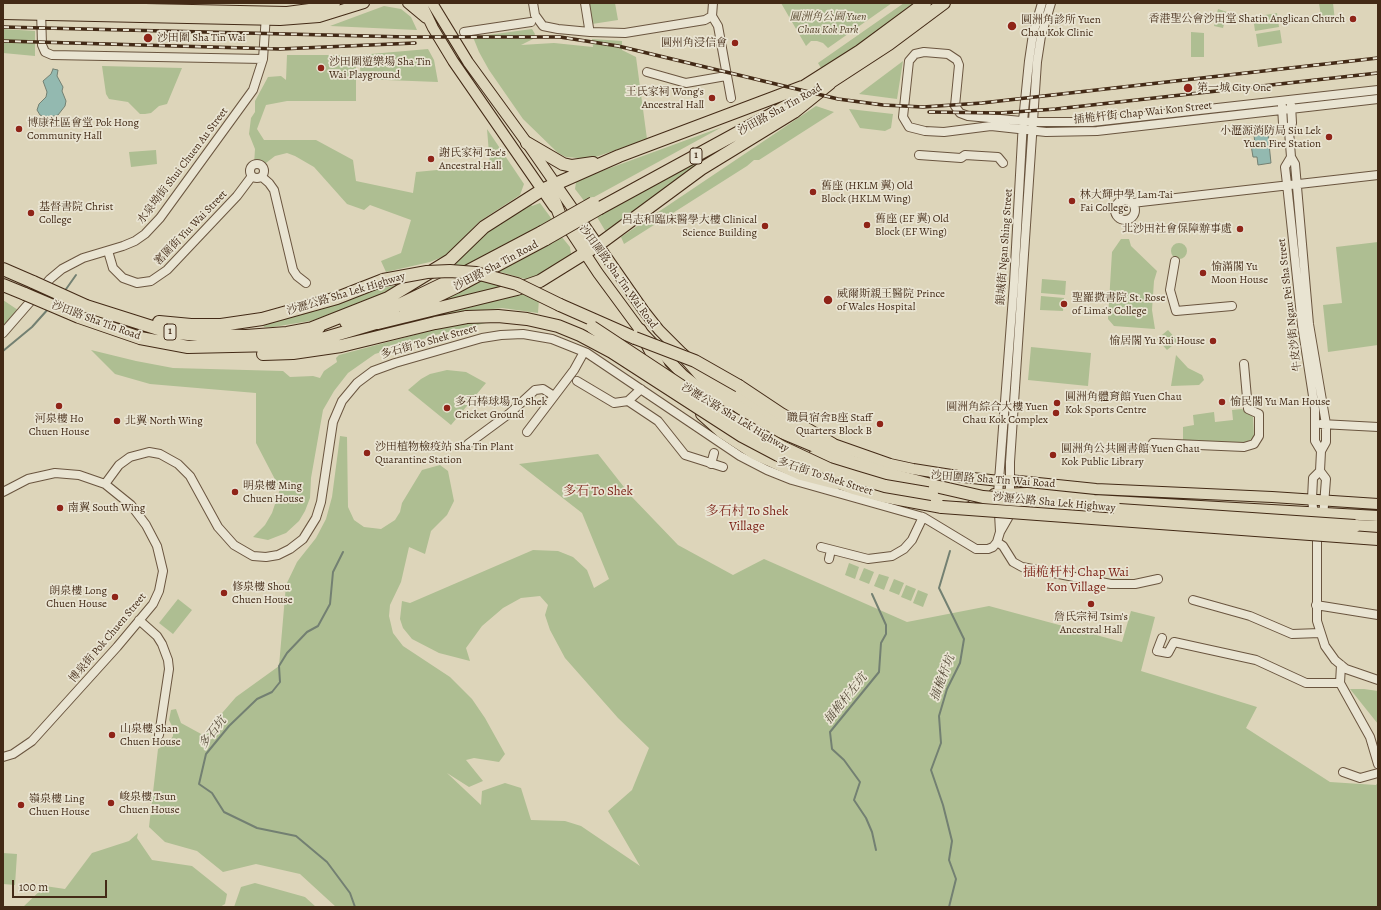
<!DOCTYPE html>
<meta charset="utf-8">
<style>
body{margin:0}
#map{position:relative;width:1381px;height:910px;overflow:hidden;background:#ddd5ba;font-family:Alegreya,serif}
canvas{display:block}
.frame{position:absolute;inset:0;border:4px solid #432a16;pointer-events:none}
.scale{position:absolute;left:12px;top:880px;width:95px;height:18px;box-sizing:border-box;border:2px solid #432a16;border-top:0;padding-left:5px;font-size:12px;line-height:14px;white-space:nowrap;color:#432a16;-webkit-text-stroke:3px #e9e4d2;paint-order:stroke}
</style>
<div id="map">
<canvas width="1381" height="910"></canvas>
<div class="frame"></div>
<div class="scale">100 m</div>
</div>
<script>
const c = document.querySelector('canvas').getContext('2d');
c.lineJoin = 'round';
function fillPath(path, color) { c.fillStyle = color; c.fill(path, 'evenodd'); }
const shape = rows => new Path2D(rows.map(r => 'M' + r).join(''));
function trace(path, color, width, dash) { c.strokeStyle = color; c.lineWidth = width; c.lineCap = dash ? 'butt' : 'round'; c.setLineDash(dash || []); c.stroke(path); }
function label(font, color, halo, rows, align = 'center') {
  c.font = font + ' Alegreya,"Noto Serif TC",serif'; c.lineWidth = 3.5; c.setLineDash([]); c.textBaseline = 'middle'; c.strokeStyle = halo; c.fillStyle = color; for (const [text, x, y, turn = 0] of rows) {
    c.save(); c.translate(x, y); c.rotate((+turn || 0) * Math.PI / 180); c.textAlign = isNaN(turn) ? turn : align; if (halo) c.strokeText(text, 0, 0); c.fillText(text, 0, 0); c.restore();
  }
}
fillPath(shape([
 [588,3,615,3,618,20,592,24],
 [781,3,892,3,828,48,823,43,817,41,811,41,806,46],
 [904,3,916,3,837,60,821,68,818,63],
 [1319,3,1333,3,1335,21,1322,23],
 [384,6,401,9,411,17,417,30,330,26],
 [1218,9,1227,12,1223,28,1214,26],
 [1277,13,1279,27,1255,31,1253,17],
 [3,29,35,31,35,56,3,53],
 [532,29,535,34,533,39,521,45,554,43,593,47,592,39,622,41,622,50,636,57,647,139,590,159,566,157,558,153,523,119,489,70,479,52,473,37],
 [1280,30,1282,43,1258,47,1256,34],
 [1191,32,1204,33,1204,57,1191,57],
 [428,49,434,60,438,82,361,79,359,55],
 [287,55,356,55,356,101,287,101,266,105,257,129,264,140,316,140,353,160,356,181,413,193,416,172,490,165,487,129,524,184,520,195,480,221,447,255,430,262,386,272,381,261,401,253,411,220,370,205,364,210,347,204,314,167,295,156,287,153,275,156,262,166,254,165,255,149,249,134,251,118,255,112,255,101,268,77,281,76,286,80],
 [903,61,897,99,859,94],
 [102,66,182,68,167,104,159,106,151,113,145,114,140,114,128,102,109,99,106,94],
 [816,106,834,112,759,160,754,160,747,166,624,244,621,237],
 [849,109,893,114,891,128,885,131,860,128],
 [722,127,585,202,575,189,576,182,580,179],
 [744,134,740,139,606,232,597,217],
 [156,150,157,164,131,167,129,152],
 [528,200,532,206,540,203,554,222,470,267,453,266,470,245],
 [561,236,570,247,571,254,569,257,532,281,497,271],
 [1121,239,1129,239,1131,246,1157,271,1154,281,1152,310,1155,329,1114,326,1108,319,1112,252],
 [1378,242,1378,345,1328,352,1323,305,1342,303,1336,247],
 '1171 251a8 8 0 1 1 16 0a8 8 0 1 1-16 0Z',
 [478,279,508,285,427,305],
 [1042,279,1066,281,1065,295,1041,293],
 [397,285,368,301,341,312,310,321,273,327,264,327,262,323,364,292],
 [522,291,539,299,538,313,502,308,466,312,433,317,375,333,432,313],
 [1041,296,1064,298,1063,311,1040,310],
 [3,300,18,310,3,326],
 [467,321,494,321,436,335,375,354,348,373,334,391,323,410,311,478,310,498,305,511,299,521,286,533,268,540,253,537,265,525,272,513,280,489,256,443,256,393,150,384,115,374,91,350,136,361,173,368,283,371,290,377,313,376,320,378,324,371,337,362,336,358,339,355],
 [1168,330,1178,341,1167,350,1157,339],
 [1031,347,1091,353,1088,386,1028,380],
 [1176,355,1188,368,1202,375,1204,380,1199,385,1171,386],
 [447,370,466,372,486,383,451,425,408,390,421,379,430,374],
 [1242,409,1253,417,1254,437,1246,443,1183,441,1183,427,1194,425,1193,415,1214,412,1215,422,1233,420,1232,410],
 [340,436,347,437,348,507,354,520,364,527,381,529,395,520,400,512,402,503,422,470,440,465,448,471,454,501,447,515,431,531,425,554,409,547,401,582,390,605,389,616,393,633,403,646,450,677,472,699,485,718,505,754,499,762,474,758,466,760,483,781,469,787,447,773,481,805,482,791,505,783,521,788,531,820,565,821,581,826,640,866,608,811,632,790,649,748,618,718,565,658,550,630,545,615,548,605,540,596,521,598,503,608,482,626,466,648,470,661,439,653,412,639,403,628,400,619,402,601,410,603,533,550,558,551,573,557,587,570,594,588,609,579,582,513,519,464,598,454,631,496,678,545,733,575,764,559,907,622,989,606,1122,642,1131,611,1155,617,1141,671,1257,707,1246,728,1330,782,1376,785,1378,782,1378,907,336,907,300,874,256,864,223,872,197,851,165,842,149,827,158,749,169,742,173,736,173,728,169,720,171,710,176,709,181,723,203,735,236,697,279,666,286,585,297,562,316,538,326,519,332,497],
 [849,563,859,567,855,579,845,575],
 [864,568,874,572,869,584,859,580],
 [879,574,889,577,884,590,874,586],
 [894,579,904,583,899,595,889,591],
 [906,585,916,589,911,601,901,597],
 [918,590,928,594,923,607,913,603],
 [178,599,192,610,173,634,159,623],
 [1350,689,1364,689,1378,691,1378,724],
 [138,833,137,838,152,860,192,866,227,894,225,904,220,907,23,907,45,886,65,889,92,853,129,841],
 [3,853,17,854,15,885,3,884],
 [255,883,305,897,316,907,234,907,241,887]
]), '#aebe92');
const water = shape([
 [53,69,58,70,57,76,63,87,62,91,66,101,65,106,58,115,46,118,40,115,37,110,39,104,46,97,47,92,43,81,51,74,53,69],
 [1268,134,1271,163,1258,165,1257,157,1253,157,1251,145,1255,144,1254,135,1268,134]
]);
fillPath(water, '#93b9b0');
trace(water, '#738072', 1);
trace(shape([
 [64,292,76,275],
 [3,351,32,327,49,308],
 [343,552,333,572,330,604,318,626,307,632,287,653,279,666,280,682,272,692,257,699,229,726,206,754,199,784,212,793,224,812,257,828,296,836,327,862,350,893,355,907],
 [872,594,886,625,886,634,881,643,879,672,830,732,832,749,844,760,860,782,854,800,866,818,872,832,876,850],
 [949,907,956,879,949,860,952,841,943,805,931,770,941,743,939,716,947,689,960,663,964,639,939,588,950,551]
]), '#738072', 2);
const minor = shape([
 [533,3,535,15,543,26,558,29,590,32,625,33,705,20,712,16],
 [585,3,589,28],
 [713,3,712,16,718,26,731,98],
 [41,10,42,45,45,52,52,55,263,59],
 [464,32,531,22],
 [647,72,686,83,726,76],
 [1378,90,1092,122,1032,122,968,116,960,113,955,106,959,65,957,60,948,54,924,52,915,54,909,61,903,117,909,127,925,131,944,132,991,126,1046,132,1097,131,1378,99],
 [1291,105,1292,123,1289,131,1291,157,1295,164,1309,324,1326,424,1326,442,1321,451,1320,471,1326,479,1323,518],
 [1282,106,1283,124,1289,131],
 [919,155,961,158,965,155,998,157,1003,163],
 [1291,157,1285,167,1287,184,1302,325,1315,409,1315,441,1321,451],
 '250 171a7 7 0 1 1 14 0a7 7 0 1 1-14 0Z',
 [262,177,269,183,274,190,293,270,297,276,306,283],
 '1115 210a10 10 0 1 1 20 0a10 10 0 1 1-20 0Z',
 [1132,203,1378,175],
 [108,251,113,268,123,278,137,283,151,281,167,270,237,196,252,176],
 [1175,261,1170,290,1176,311,1232,306],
 [3,333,50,279,62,269,83,258,123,246,135,241,145,234,160,218,253,90,263,59,266,15],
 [577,381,614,403,628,401,641,389],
 [628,401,658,421,685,455,723,467],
 [1321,424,1378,427],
 [527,432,574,370,584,352],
 [1153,443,1244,447,1254,444,1259,436,1259,414,1248,409,1244,364],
 [468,444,510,413,535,390,543,389,554,396],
 [711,464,714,453],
 [105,484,119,465,130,457,149,452,160,454,178,464,190,476,218,527,234,545,253,556,266,557,278,555,290,549,303,539,316,518,321,502,333,422,342,401,357,383,373,371,395,363,482,338,501,335,523,334,552,339,587,353,740,456,767,470,792,480,923,517,976,549,988,549,993,547,997,542,1000,532,998,494,1014,283,1023,121,1029,61,1033,34,1042,3],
 [3,492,28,479,55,473,79,475,105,484,131,505,146,525,157,546,163,571,159,591,153,604,117,647,32,741,13,754,3,757],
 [1314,517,1312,499,1313,478,1320,471],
 [1315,530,1317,540,1317,621,1325,646,1335,660,1346,669,1378,680],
 [1000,532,1008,518,1010,504,1010,462,1037,62,1041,36,1051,3],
 [997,542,1003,546,1013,562,1022,567,1111,584,1135,584,1158,579],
 [821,547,868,559,892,556,904,549,912,540,923,517],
 [829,559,831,550],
 [1193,600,1250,616,1292,634,1320,633],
 [1316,605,1378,615],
 [139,620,157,636,162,644,168,660,169,669,159,735],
 [1162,638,1157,651,1168,653,1174,642,1256,660,1306,683,1340,683],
 [1341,665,1340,683,1370,737,1378,764],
 [1343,772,1360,778,1378,773]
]);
const major = shape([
 [408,3,426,18],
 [421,3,433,28,453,61,554,207],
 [432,3,468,62,527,143,644,311,659,330,685,356],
 [3,6,287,12,317,8,335,3],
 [3,14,280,20,319,17,364,3],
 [563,220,598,273,640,330,683,375,725,408],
 [702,370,744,401,802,433,890,464,913,469,964,477,999,481,1009,480,1096,489,1272,497,1378,504],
 [813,456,885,478],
 [994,494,1027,493,1094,500,1378,516]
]);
const highway = shape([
 [823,87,889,44,944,3],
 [797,91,860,51,925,3],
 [527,143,563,164,572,166,593,163],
 [556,184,552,191,552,195,561,218],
 [600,208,796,101],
 [576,216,576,228,586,245,584,253],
 [3,269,33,282],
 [3,285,25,294],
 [560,305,635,338],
 [86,306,168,332,198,335,246,336,287,333,319,327],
 [406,311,456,287,546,239],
 [79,317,140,338,188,347,276,345,325,338,386,320],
 [159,322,191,325,221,325,262,319,337,298,383,280],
 [346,322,395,307,451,280,542,232],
 [378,323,517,289,540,281,598,245,701,169,794,112,830,83],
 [312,328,388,298,450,260,484,227,542,190,619,156,802,87],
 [640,330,660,369,666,376],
 [263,354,293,353,341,346,435,323,467,317],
 [683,355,711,387,747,413,779,431,853,462,885,473,935,486],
 [739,386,781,414,832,444],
 [702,414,722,432,754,453,801,474,836,483],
 [829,479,853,488,883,496,942,507],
 [932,494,965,496],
 [1019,500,1119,510],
 [1355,526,1378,527]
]);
trace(minor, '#6a553f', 10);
trace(major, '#432a16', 12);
trace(highway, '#432a16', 14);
trace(minor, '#e9e4d2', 8);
trace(major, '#ddd5ba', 10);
trace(highway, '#ddd5ba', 12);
const rail = shape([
 [3,27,407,37,560,37,618,46,838,99,883,105,923,107,982,103,1378,58],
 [3,41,280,49,415,43],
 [929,112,1000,113,1056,109,1378,73]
]);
trace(rail, '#432a16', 3.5);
trace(rail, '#e9e4d2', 2, [6]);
const highwayBridge = shape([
 [542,232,593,203],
 [546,239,600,208],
 [383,280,427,272,450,271,476,273,517,284,560,305],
 [33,282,86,306],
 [25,294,79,317],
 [467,317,498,316,527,319,558,326,580,335,612,352,742,436,778,455,804,467],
 [592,327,716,409,782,447,829,469,855,477,885,486,932,494],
 [635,338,695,361,739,386],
 [935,486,983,497,1019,500],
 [942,507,1378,539],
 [1119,510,1355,526]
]);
trace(highwayBridge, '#432a16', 14, []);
trace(highwayBridge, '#ddd5ba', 12);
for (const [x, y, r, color] of [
 [1353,19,4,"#8f2418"],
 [1012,26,5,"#8f2418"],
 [148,38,5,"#8f2418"],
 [735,43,4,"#8f2418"],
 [321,68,4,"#8f2418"],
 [1188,88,5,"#8f2418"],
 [712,98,4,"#8f2418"],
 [19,129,4,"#8f2418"],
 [1329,137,4,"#8f2418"],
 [431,159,4,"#8f2418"],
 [813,192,4,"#8f2418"],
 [1072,201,4,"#8f2418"],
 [31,213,4,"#8f2418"],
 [867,225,4,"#8f2418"],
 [765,226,4,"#8f2418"],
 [1240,229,4,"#8f2418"],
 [1203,273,4,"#8f2418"],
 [828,300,5,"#8f2418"],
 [1064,304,4,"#8f2418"],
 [1213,341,4,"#8f2418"],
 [1222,402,4,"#8f2418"],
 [1057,403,4,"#8f2418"],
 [59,406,4,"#8f2418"],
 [447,408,4,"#8f2418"],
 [1056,413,4,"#8f2418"],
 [117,421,4,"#8f2418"],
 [880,424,4,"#8f2418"],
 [367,453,4,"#8f2418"],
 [1053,455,4,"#8f2418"],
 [235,492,4,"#8f2418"],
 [60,508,4,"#8f2418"],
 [224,593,4,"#8f2418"],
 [115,597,4,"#8f2418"],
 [1091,604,4,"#8f2418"],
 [112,735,4,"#8f2418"],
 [111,803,4,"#8f2418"],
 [21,805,4,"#8f2418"]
]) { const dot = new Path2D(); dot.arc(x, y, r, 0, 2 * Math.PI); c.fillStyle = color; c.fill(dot); trace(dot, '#e9e4d2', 1.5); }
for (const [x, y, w] of [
 [696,156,12],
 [170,332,12]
]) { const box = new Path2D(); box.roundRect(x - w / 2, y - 8, w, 16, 3); c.fillStyle = '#e9e4d2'; c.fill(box); trace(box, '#432a16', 1); }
label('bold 10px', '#432a16', null, [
 ["1",696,156],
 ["1",170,332]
]);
label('italic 11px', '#58482f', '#e9e4d2', [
 ["圓洲角公園 Yuen",828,17],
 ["Chau Kok Park",828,30]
]);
label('11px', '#432a16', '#e9e4d2', [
 ["香港聖公會沙田堂 Shatin Anglican Church",1345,19,"right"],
 ["圓洲角診所 Yuen",1021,20],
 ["Chau Kok Clinic",1021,33],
 ["沙田圍 Sha Tin Wai",157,38],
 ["圓州角浸信會",727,43,"right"],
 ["沙田圍遊樂場 Sha Tin",329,62],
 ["Wai Playground",329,75],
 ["第一城 City One",1197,88],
 ["王氏家祠 Wong's",704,92,"right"],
 ["Ancestral Hall",704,105,"right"],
 ["博康社區會堂 Pok Hong",27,123],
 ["Community Hall",27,136],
 ["小瀝源消防局 Siu Lek",1321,131,"right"],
 ["Yuen Fire Station",1321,144,"right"],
 ["謝氏家祠 Tse's",439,153],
 ["Ancestral Hall",439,166],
 ["舊座 (HKLM 翼) Old",821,186],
 ["Block (HKLM Wing)",821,199],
 ["林大輝中學 Lam Tai",1080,195],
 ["Fai College",1080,208],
 ["基督書院 Christ",39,207],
 ["College",39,220],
 ["舊座 (EF 翼) Old",875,219],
 ["Block (EF Wing)",875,232],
 ["呂志和臨床醫學大樓 Clinical",757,220,"right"],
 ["Science Building",757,233,"right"],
 ["北沙田社會保障辦事處",1232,229,"right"],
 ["愉滿閣 Yu",1211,267],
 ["Moon House",1211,280],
 ["威爾斯親王醫院 Prince",837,294],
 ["of Wales Hospital",837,307],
 ["聖羅撒書院 St. Rose",1072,298],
 ["of Lima's College",1072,311],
 ["愉居閣 Yu Kui House",1205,341,"right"],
 ["圓洲角體育館 Yuen Chau",1065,397],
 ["Kok Sports Centre",1065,410],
 ["多石棒球場 To Shek",455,402],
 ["Cricket Ground",455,415],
 ["愉民閣 Yu Man House",1230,402],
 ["圓洲角綜合大樓 Yuen",1048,407,"right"],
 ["Chau Kok Complex",1048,420,"right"],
 ["職員宿舍B座 Staff",872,418,"right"],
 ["Quarters Block B",872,431,"right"],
 ["河泉樓 Ho",59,419,"center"],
 ["Chuen House",59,432,"center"],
 ["北翼 North Wing",125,421],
 ["沙田植物檢疫站 Sha Tin Plant",375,447],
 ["Quarantine Station",375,460],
 ["圓洲角公共圖書館 Yuen Chau",1061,449],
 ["Kok Public Library",1061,462],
 ["明泉樓 Ming",243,486],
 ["Chuen House",243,499],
 ["南翼 South Wing",68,508],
 ["修泉樓 Shou",232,587],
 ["Chuen House",232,600],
 ["朗泉樓 Long",107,591,"right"],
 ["Chuen House",107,604,"right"],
 ["詹氏宗祠 Tsim's",1091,617,"center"],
 ["Ancestral Hall",1091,630,"center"],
 ["山泉樓 Shan",120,729],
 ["Chuen House",120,742],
 ["峻泉樓 Tsun",119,797],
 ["Chuen House",119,810],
 ["嶺泉樓 Ling",29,799],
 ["Chuen House",29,812]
], 'left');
label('11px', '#432a16', '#e9e4d2', [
 ["沙田路 Sha Tin Road",780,110,-29],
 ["插桅杆街 Chap Wai Kon Street",1143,113,-6],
 ["水泉坳街 Shui Chuen Au Street",183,166,-53],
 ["窰圍街 Yiu Wai Street",191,228,-46],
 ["銀城街 Ngan Shing Street",1005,247,-86],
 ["沙田路 Sha Tin Road",496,266,-28],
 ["沙田圍路 Sha Tin Wai Road",618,277,54],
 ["沙瀝公路 Sha Lek Highway",346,294,-17],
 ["牛皮沙街 Ngau Pei Sha Street",1290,305,-97],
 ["沙田路 Sha Tin Road",96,321,20],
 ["多石街 To Shek Street",429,342,-16],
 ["沙瀝公路 Sha Lek Highway",735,418,31],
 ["多石街 To Shek Street",825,477,18],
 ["沙田圍路 Sha Tin Wai Road",993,480,4],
 ["沙瀝公路 Sha Lek Highway",1054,503,5],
 ["博泉街 Pok Chuen Street",108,638,-50]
]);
label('italic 12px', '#534735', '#e9e4d2', [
 ["插桅杆坑",943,678,-69],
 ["插桅杆左坑",846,699,-51],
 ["多石坑",213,733,-52]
]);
label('13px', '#7a1f14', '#e9e4d2', [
 ["多石 To Shek",598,492],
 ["多石村 To Shek",747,512],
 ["Village",747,527],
 ["插桅杆村 Chap Wai",1076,573],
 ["Kon Village",1076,588]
]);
</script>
